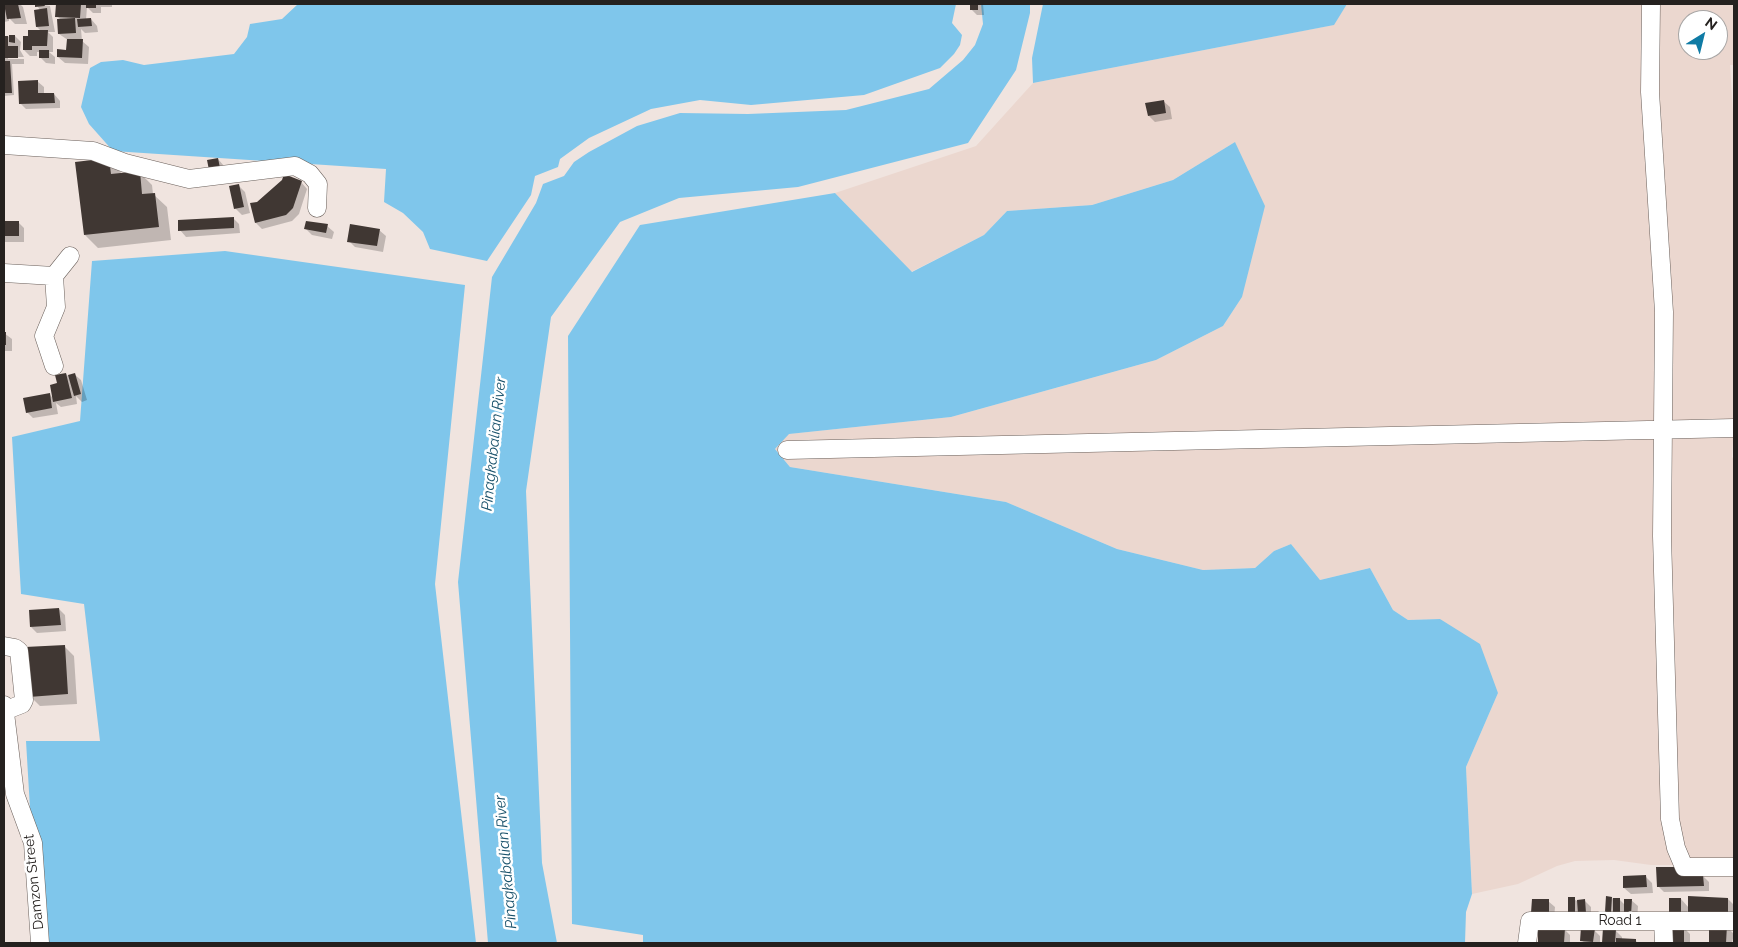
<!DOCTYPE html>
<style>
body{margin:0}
#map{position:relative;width:1738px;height:947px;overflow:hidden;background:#f0e4df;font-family:Raleway,sans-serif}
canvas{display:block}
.frame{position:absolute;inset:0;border:5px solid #25211f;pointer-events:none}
.north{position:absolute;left:1678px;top:10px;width:50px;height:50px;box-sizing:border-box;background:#fff;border:1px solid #a8a6a5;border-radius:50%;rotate:36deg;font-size:14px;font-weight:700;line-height:20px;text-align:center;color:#25211f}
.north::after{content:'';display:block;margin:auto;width:18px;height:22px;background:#0f7ba5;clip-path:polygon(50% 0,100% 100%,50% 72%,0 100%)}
</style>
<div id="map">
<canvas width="1738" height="947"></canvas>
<div class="frame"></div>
<div class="north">N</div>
</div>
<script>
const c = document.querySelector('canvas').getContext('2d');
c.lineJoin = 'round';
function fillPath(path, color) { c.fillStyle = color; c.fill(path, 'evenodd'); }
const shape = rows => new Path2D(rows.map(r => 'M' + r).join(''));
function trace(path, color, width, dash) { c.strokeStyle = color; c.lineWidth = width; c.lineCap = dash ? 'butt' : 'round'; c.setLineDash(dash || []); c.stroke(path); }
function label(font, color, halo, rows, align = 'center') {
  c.font = font + ' Raleway,sans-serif'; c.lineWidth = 5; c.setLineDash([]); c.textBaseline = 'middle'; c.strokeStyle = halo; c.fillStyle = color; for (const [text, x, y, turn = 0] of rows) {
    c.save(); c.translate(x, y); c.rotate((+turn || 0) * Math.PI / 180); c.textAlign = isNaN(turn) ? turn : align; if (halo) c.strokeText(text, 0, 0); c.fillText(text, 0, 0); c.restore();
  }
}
fillPath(shape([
 [1347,4,1734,4,1734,65,1730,65,1734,131,1734,422,1732,457,1734,459,1734,865,1651,865,1614,860,1575,861,1557,866,1518,884,1472,894,1466,767,1498,693,1440,619,1408,620,1393,610,1370,568,1320,580,1291,544,1274,551,1255,568,1203,570,1117,549,1006,502,790,467,775,449,788,434,951,417,1156,360,1223,326,1242,297,1235,142,1173,180,1092,205,1007,211,984,235,911,272,835,193,976,146,1033,83,1333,25],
 [1688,20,1718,20,1718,50,1688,50]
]), '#ebd7cf');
fillPath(shape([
 [298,4,956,4,952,23,962,35,960,45,954,54,940,68,864,95,751,105,700,100,651,109,589,138,560,159,558,167,535,176,531,195,487,261,430,249,423,232,403,213,384,202,386,169,113,151,89,124,81,107,90,68,101,62,123,60,144,65,234,54,247,37,250,24,282,19],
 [981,4,1030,4,1030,13,1016,70,968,143,798,187,679,198,620,222,551,317,526,491,542,863,557,943,488,943,458,582,492,277,536,203,543,184,564,176,574,162,589,152,637,126,680,113,748,114,846,110,929,89,963,60,975,45,983,24],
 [1043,4,1347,4,1334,25,1033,83,1032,58],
 [1235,142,1265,206,1242,297,1223,326,1156,360,951,417,789,434,775,449,790,467,1006,502,1117,549,1203,570,1255,568,1274,551,1291,544,1320,580,1370,568,1393,610,1408,620,1440,619,1480,644,1498,693,1466,767,1472,894,1466,912,1465,943,643,943,643,935,572,924,568,336,640,225,835,193,912,272,984,235,1007,211,1092,205,1173,180],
 [225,251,465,285,435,584,476,943,38,943,26,741,100,741,84,604,21,594,12,437,80,421,92,261]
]), '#7fc6eb');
fillPath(shape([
 [4,4,20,4,23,7,27,24,15,24,9,18,9,21,4,22],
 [36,4,50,6,55,32,48,32,53,37,53,52,49,52,55,57,55,64,46,63,40,57,40,52,37,52,37,56,30,56,24,50,29,37,41,31,37,27,40,10],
 [57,4,112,4,112,7,101,7,101,13,93,13,87,7,86,20,91,19,97,26,98,32,85,33,81,29,82,41,89,47,88,64,65,63,58,57,68,51,68,40,59,34,58,20,61,20,57,16],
 [971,4,983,4,984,15,977,15,971,9],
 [15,36,21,42,20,50,24,57,8,57,8,59,24,59,24,64,12,64,14,95,4,96,4,37],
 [37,81,44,87,44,95,54,94,60,101,60,108,26,109,20,103],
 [1163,101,1170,107,1172,119,1155,122,1149,116],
 [109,159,122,174,139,172,152,185,153,194,167,207,171,240,98,248,85,235],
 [218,159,224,166,226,174,209,161],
 [301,182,307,189,299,214,292,221,262,229,256,223,257,204],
 [239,186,245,192,250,213,242,215,235,208],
 [233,218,239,224,240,233,186,237,180,230],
 [4,222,18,222,24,228,24,242,4,242],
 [327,226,334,232,332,239,312,235,306,229],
 [379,230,386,236,383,252,355,247,349,241],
 [4,333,12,339,12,351,5,351,5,362],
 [66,374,68,376,74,374,81,380,87,400,82,402,76,396,77,404,61,407,56,403,58,414,33,418,27,412,50,395,54,399,58,384],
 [59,609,65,615,66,631,37,633,31,627],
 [64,646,74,656,77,704,40,706,30,696],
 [1657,868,1703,876,1709,882,1709,891,1664,892,1658,886],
 [1646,877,1652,883,1653,893,1631,894,1624,888],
 [1612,898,1615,901,1619,899,1625,905,1631,900,1638,906,1637,921,1612,917,1606,911],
 [1574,899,1577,901,1585,901,1591,907,1591,919,1576,918,1569,912],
 [1681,899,1689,908,1728,899,1734,905,1734,921,1695,919,1687,911,1687,919,1676,919],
 [1548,901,1555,907,1554,919,1539,918],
 [1727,927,1734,934,1732,943,1711,943],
 [1684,928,1690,934,1690,943,1668,943],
 [1564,929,1570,935,1570,943,1539,943],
 [1594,930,1600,936,1600,943,1585,943,1581,940],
 [1604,930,1616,931,1622,937,1622,940,1635,940,1638,943,1603,943]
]), '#0003');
fillPath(shape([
 [4,4,18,4,21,18,7,19],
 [35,4,44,4,45,6,35,7],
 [56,4,81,4,80,18,55,17],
 [86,4,96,4,96,8,86,8],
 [970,4,978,4,978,10,970,10],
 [47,8,49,26,36,27,34,10],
 [75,18,76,33,58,34,57,19],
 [91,18,92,26,78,27,77,19],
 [28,30,48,30,47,46,32,46,32,50,23,50,23,36,28,36],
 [9,35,15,35,15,43,9,42],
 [4,36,8,36,8,46,18,46,18,58,4,58],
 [67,39,83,39,82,58,57,57,57,49,66,50],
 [39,50,49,50,49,58,39,58],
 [4,61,10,61,12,93,4,93],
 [38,80,38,93,54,93,55,103,19,104,18,81],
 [1164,100,1166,113,1148,116,1145,103],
 [109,158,111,174,140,171,142,194,155,193,159,227,84,235,75,162],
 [218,158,220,168,209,170,207,160],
 [284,174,302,181,293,208,286,215,255,223,250,203,257,202,282,180],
 [239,184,244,207,234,209,229,186],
 [234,217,234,228,178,231,178,220],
 [4,221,19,221,19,236,4,236],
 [306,221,328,224,326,233,304,229],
 [350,224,380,229,377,246,347,242],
 [4,332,6,332,6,345,4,345],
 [66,373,72,398,53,402,50,385,57,383,55,375],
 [75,373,81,394,74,396,68,375],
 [50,393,52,408,26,413,23,398],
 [59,608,61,625,30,627,29,610],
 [65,645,68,694,29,697,25,647],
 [1656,867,1680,867,1680,875,1703,875,1704,886,1657,887],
 [1646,875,1647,887,1623,888,1623,876],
 [1606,896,1612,897,1611,912,1605,912],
 [1688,896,1728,898,1728,915,1688,914],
 [1568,897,1575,897,1575,912,1568,912],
 [1613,898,1620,898,1620,912,1613,912],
 [1669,898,1681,898,1681,913,1669,913],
 [1532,899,1549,899,1549,913,1531,913],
 [1585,899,1586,913,1578,914,1577,900],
 [1624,899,1632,899,1631,915,1624,915],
 [1709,925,1727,925,1726,943,1709,943],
 [1538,927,1565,928,1564,943,1538,943],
 [1581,927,1595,928,1593,942,1580,941],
 [1667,927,1684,927,1684,943,1666,943],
 [1603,928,1616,929,1615,943,1602,943],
 [1616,938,1636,939,1636,943,1616,943]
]), '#403733');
const minor = shape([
 [1651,4,1650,92,1664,312,1662,536,1670,819,1676,848,1684,867,1734,867],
 [4,145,93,151,125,163,189,179,295,166,310,174,318,184,317,208],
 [4,273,54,276],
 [54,366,44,336,56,307,54,276,70,256],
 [787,450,1734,428],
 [4,646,15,648,19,651,24,700,22,704,4,711],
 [4,705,15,794,33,843,40,943],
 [1663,921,1664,943],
 [1527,943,1530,921,1734,921]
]);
trace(minor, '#6a605b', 19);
trace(minor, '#fff', 18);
label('14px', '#25211f', '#fff', [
 ["Damzon Street",34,882,-96],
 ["Road 1",1620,921]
]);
label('italic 15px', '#1b536c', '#fff', [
 ["Pinagkabalian River",494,444,-84],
 ["Pinagkabalian River",506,862,-95]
]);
</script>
